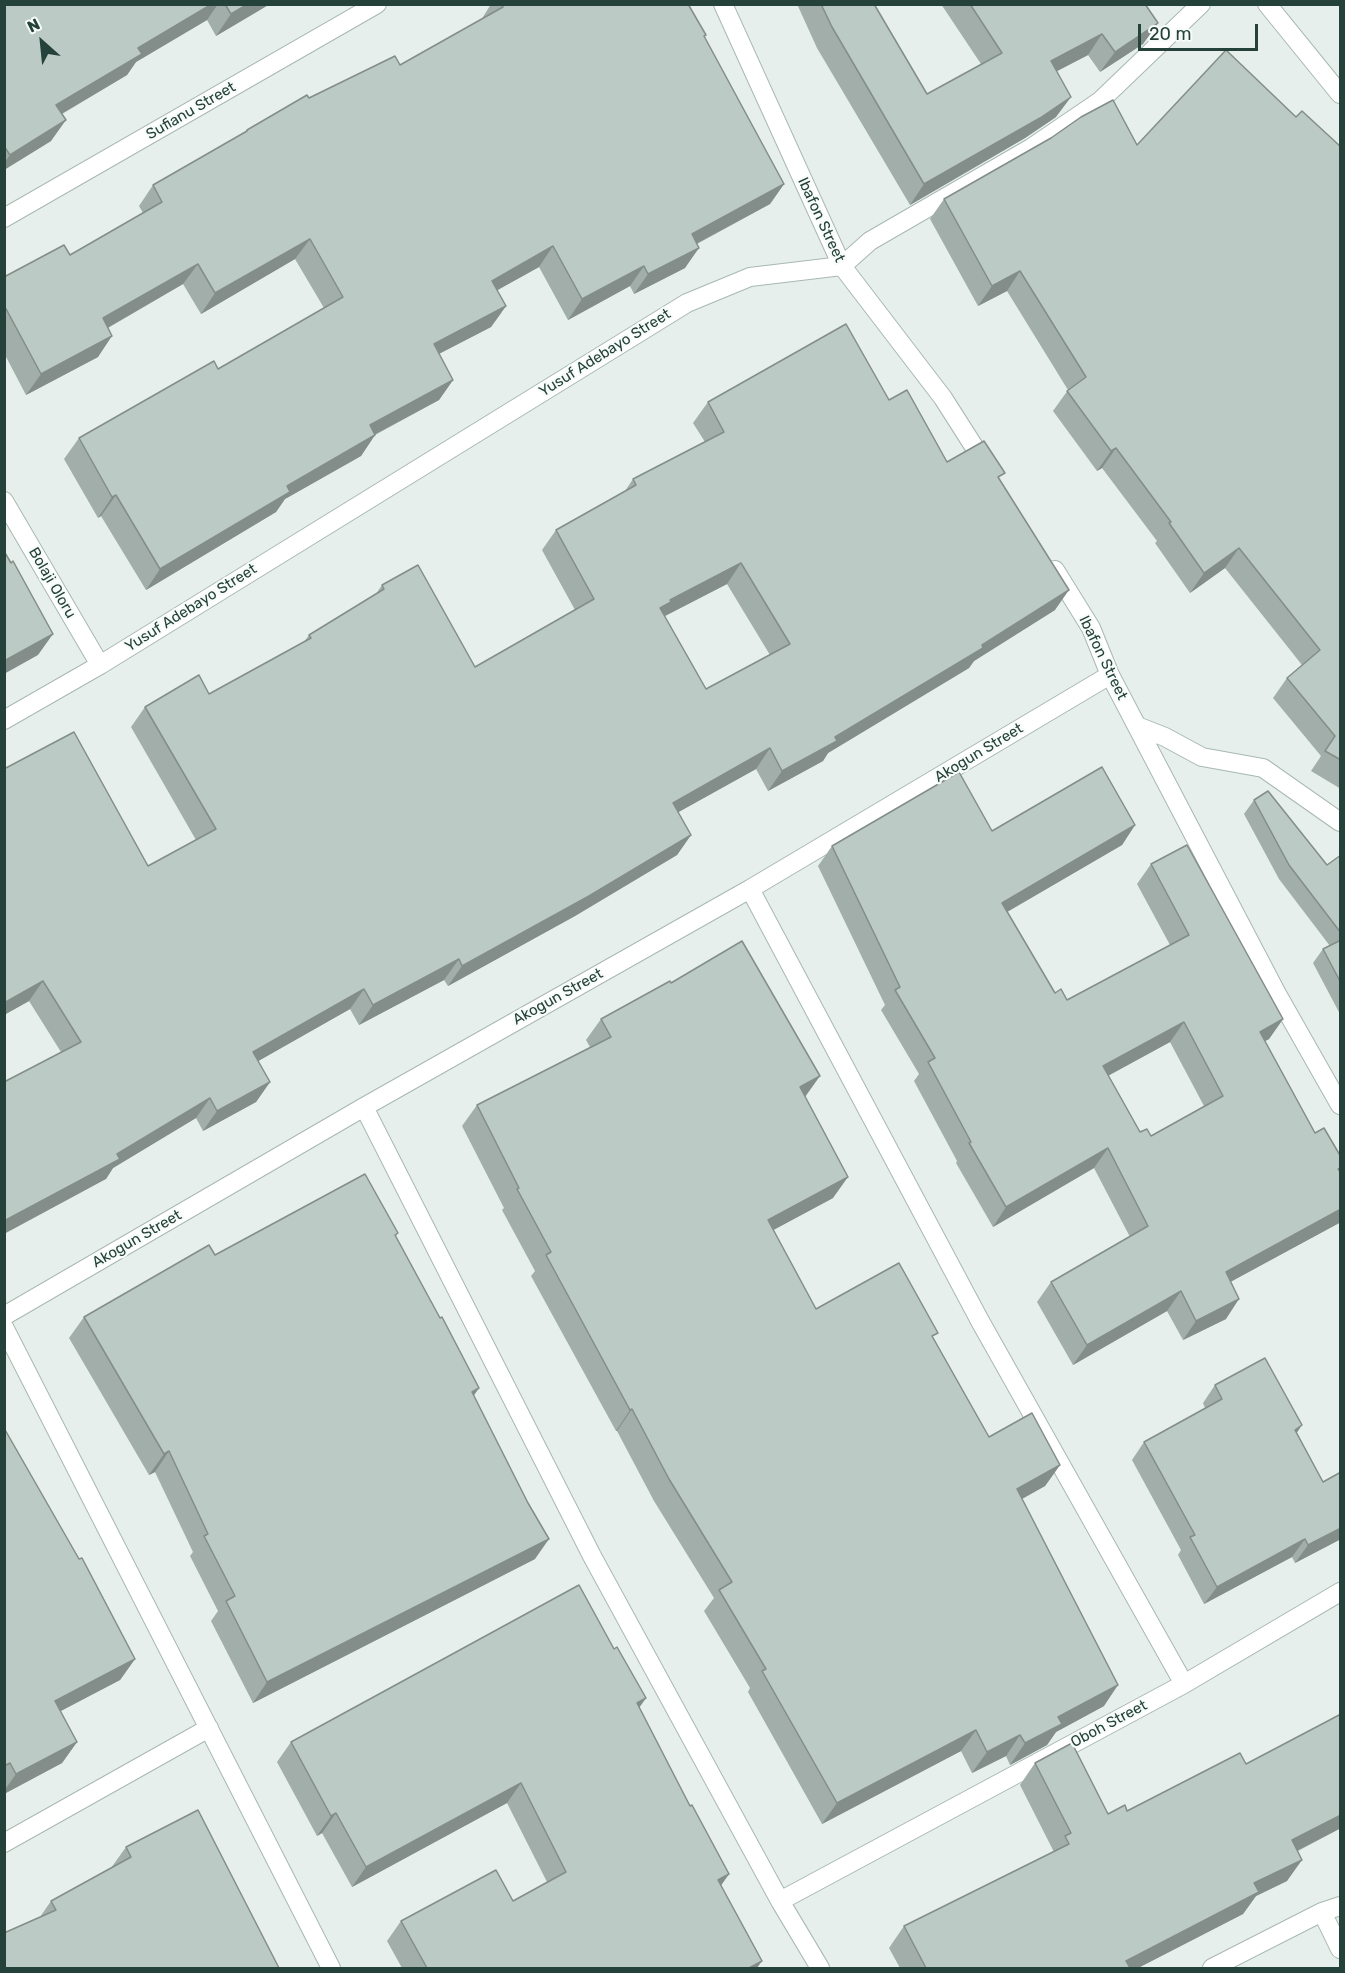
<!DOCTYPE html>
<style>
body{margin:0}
#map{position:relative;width:1345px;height:1973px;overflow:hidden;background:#e6efeb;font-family:Rubik,sans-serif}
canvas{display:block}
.frame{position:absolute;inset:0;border:6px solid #24423a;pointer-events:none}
.north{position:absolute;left:12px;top:12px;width:60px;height:60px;-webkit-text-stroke:4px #f7fbf9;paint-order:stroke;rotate:333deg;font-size:16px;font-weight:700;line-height:24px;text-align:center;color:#24423a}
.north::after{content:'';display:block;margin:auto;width:21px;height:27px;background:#24423a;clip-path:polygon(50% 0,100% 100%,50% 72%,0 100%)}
.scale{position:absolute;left:1138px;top:24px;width:120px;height:27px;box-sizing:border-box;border:3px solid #24423a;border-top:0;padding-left:8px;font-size:18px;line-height:21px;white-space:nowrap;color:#24423a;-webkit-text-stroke:4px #f7fbf9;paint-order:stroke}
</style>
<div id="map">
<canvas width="1345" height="1973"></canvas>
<div class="frame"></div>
<div class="north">N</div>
<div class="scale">20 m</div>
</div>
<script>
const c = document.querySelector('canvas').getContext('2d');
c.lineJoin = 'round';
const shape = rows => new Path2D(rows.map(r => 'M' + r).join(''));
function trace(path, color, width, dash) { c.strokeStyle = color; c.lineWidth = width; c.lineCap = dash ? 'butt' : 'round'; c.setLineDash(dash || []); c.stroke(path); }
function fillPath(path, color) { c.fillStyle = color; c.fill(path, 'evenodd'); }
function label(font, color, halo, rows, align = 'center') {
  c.font = font + ' Rubik,sans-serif'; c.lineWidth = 4.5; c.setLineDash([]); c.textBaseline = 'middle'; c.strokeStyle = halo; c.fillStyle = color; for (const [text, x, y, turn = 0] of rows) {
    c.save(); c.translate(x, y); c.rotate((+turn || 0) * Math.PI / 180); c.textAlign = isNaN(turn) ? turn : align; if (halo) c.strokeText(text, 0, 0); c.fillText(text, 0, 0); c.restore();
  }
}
const street = shape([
 [723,4,842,266,943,398,987,467],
 [1267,4,1340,94],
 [4,218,377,4],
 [4,501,100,665],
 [1055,570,1091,628,1110,675,1277,994,1340,1105],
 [4,720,100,665,687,303,750,277,842,266,870,241,1031,148,1100,101,1201,4],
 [1137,726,1165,737,1202,757,1263,768,1340,822],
 [750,889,980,1321,1184,1684],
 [364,1107,592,1556,780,1901,820,1968],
 [4,1316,364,1107,750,889,1110,675],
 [4,1327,331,1968],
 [4,1843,209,1728],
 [780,1901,1184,1684,1340,1592],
 [1322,1912,1340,1949],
 [1212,1968,1322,1912,1340,1906]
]);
trace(street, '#a8b8b2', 20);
trace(street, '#fff', 18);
fillPath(shape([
 [4,4,270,4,216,36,207,20,136,62,127,75,62,114,51,141,4,170],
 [491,4,688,4,704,37,784,184,770,204,697,244,685,268,634,294,630,286,568,320,539,267,497,290,506,306,491,327,439,354,453,380,439,400,375,435,361,456,285,499,276,512,146,590,101,516,98,518,64,459,79,438,218,369,324,308,295,259,201,314,183,284,108,328,98,357,26,395,4,353,4,277,70,255,143,213,139,206,153,185,244,133,247,130,309,98,400,65,484,18,483,17],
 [797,4,874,4,927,94,981,64,941,4,1145,4,1158,23,1143,44,1100,72,1088,55,1057,71,1056,117,1025,138,910,205,817,48],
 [1296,117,1341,147,1341,789,1311,771,1321,756,1273,698,1287,678,1302,665,1225,568,1190,593,1155,543,1157,541,1102,468,1097,471,1053,411,1068,390,1007,291,978,306,930,219,944,199,1137,145],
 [889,400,947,462,1000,480,1055,610,974,661,969,668,828,753,823,761,768,791,756,769,678,812,691,835,677,855,575,916,448,986,444,980,359,1025,350,1009,258,1061,270,1082,256,1102,203,1131,196,1118,113,1168,106,1179,61,1052,29,1001,4,1015,4,769,148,866,196,840,131,727,145,707,209,694,304,642,309,635,376,594,382,585,475,667,575,610,542,550,556,530,625,491,633,479,705,442,693,423,708,402],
 [727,584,770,655,706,689,665,616],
 [1254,800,1327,865,1341,855,1341,1016,1313,963,1323,949,1330,946,1279,879,1244,814],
 [1135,825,1122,845,1007,912,1055,993,1067,1000,1170,945,1137,884,1151,864,1283,1019,1269,1039,1265,1041,1315,1133,1341,1157,1341,1222,1231,1281,1226,1319,1183,1340,1167,1311,1073,1365,1037,1302,1051,1282,1130,1237,1094,1168,993,1227,956,1163,957,1161,914,1081,919,1074,881,1010,885,1005,818,866,832,846,992,831],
 [1170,1042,1204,1106,1151,1136,1140,1132,1108,1076],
 [671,983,805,1096,833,1198,773,1230,816,1309,934,1339,989,1437,1060,1465,1045,1486,1022,1499,1104,1706,1056,1732,1047,1745,1010,1765,1006,1756,972,1773,961,1751,822,1824,748,1692,750,1688,704,1611,714,1598,654,1501,617,1431,616,1431,531,1276,535,1271,502,1210,504,1208,462,1126,477,1105,590,1047,586,1040,601,1019],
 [398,1233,396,1236,440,1318,479,1388,474,1395,535,1559,253,1703,211,1621,218,1611,190,1556,193,1552,155,1472,149,1475,69,1338,84,1317,215,1255],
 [1215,1385,1297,1433,1323,1482,1341,1472,1341,1539,1295,1563,1292,1557,1204,1604,1178,1555,1181,1550,1132,1460,1144,1442,1205,1408,1203,1403],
 [4,1428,135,1659,120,1680,60,1711,77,1742,62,1763,4,1794],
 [614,1649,646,1698,639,1707,690,1806,729,1874,721,1885,757,1968,402,1968,387,1941,401,1921,513,1901,547,1882,507,1803,352,1887,322,1833,317,1836,277,1762,291,1742],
 [1341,1714,1341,1828,1298,1851,1287,1881,1256,1896,1243,1914,1138,1968,900,1968,889,1948,904,1926,1054,1852,1020,1785,1035,1763,1108,1814,1127,1811,1246,1764],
 [126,1847,279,1968,40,1917,51,1901,111,1868]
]), '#a1aea9');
fillPath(shape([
 [212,4,218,4,207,20,136,62,127,75,41,126,56,105,138,48],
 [248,4,270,4,216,36,231,14],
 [1158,23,1143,44,1100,72,1115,52],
 [1102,34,1088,55,1036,82,1051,61],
 [1071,97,1056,117,1025,138,910,205,924,184],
 [66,120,51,141,4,170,4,163,10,155],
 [784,184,770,204,677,254,692,234],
 [310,239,295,259,201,314,215,293],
 [553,246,539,267,478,301,492,281],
 [699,248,685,268,634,294,648,274],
 [198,264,183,284,88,339,103,318],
 [644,266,630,286,568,320,582,299],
 [1020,271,1007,291,978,306,992,286],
 [506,306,491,327,419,364,434,344],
 [112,336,98,357,26,395,41,374],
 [453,380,439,400,355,445,370,425],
 [375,435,361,456,285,499,276,512,146,590,160,569,287,486],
 [1116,448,1102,468,1097,471,1111,451],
 [116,495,101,516,98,518,112,497],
 [1239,548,1225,568,1190,593,1204,573],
 [741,563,727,584,659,619,660,608,670,600],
 [1069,590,1055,610,974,661,969,668,828,753,823,761,768,791,782,771],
 [53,634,38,655,4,674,4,661],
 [770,748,756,769,659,823,673,803],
 [1135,825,1122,845,988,923,1002,903],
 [691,835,677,855,575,916,448,986,462,966],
 [459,959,444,980,359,1025,373,1005],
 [43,981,29,1001,4,1015,4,1003],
 [364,989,350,1009,239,1072,253,1052],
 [1283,1019,1269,1039,1246,1051,1260,1032],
 [1184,1022,1170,1042,1089,1086,1103,1066],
 [820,1076,805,1097,800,1087],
 [270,1082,256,1102,203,1131,217,1111],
 [210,1098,196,1118,113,1168,106,1179,4,1234,4,1221],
 [1108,1148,1094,1168,993,1227,1006,1207],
 [848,1177,833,1198,753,1241,768,1220],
 [1341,1209,1341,1222,1212,1292,1226,1272],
 [1181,1291,1167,1311,1073,1365,1087,1345],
 [1239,1299,1226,1319,1183,1340,1196,1321],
 [479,1388,465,1408,472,1392],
 [632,1409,617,1431,616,1431,630,1410],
 [1302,1425,1290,1443,1295,1430],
 [169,1451,155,1472,149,1475,164,1454],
 [1060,1465,1045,1486,1002,1510,1017,1489],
 [1341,1528,1341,1539,1295,1563,1308,1545],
 [549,1539,535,1559,253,1703,267,1682],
 [1305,1539,1292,1557,1204,1604,1217,1587],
 [135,1659,120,1680,40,1722,55,1701],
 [1118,1685,1104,1706,1056,1732,1047,1745,1010,1765,1025,1743,1058,1717],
 [646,1698,632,1718,637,1703],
 [976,1730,961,1751,822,1824,837,1803],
 [1020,1735,1006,1756,972,1773,987,1752],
 [77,1742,62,1763,4,1794,4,1791,16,1774],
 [521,1783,507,1803,352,1887,366,1867],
 [336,1813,322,1833,317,1836,331,1816],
 [1341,1815,1341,1828,1277,1861,1292,1840],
 [1302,1860,1287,1881,1256,1896,1243,1914,1138,1968,1121,1968,1126,1961,1254,1883],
 [729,1874,715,1894,718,1880],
 [762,1961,757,1968,749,1968]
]), '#838d89');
const building = shape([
 [4,4,212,4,138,48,142,54,56,105,66,120,10,155,4,146,4,4],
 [225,4,248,4,231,14,225,4],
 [502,4,688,4,706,35,704,36,784,184,692,234,699,248,648,274,644,266,582,299,553,246,492,281,506,306,434,344,453,380,370,425,375,435,287,486,290,492,160,569,116,495,112,497,79,438,214,361,218,369,343,297,310,239,215,293,198,264,103,318,112,336,41,374,4,305,4,277,64,245,70,255,162,202,153,185,247,131,247,130,307,95,309,98,395,56,400,65,503,7,502,4],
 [821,4,874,4,927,94,1002,53,970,4,1145,4,1158,23,1115,52,1102,34,1051,61,1071,97,1040,118,924,184,832,27,821,4],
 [1226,50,1296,117,1302,111,1341,147,1341,760,1325,751,1335,736,1287,678,1320,650,1239,548,1204,573,1169,523,1171,522,1116,448,1111,451,1067,391,1086,377,1020,271,992,286,944,199,1051,138,1081,117,1113,100,1137,145,1226,50],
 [846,324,889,400,907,390,947,462,984,441,1005,473,998,477,1069,590,982,645,983,648,835,737,837,741,782,771,770,748,673,803,691,835,589,896,462,966,459,959,373,1005,364,989,253,1052,270,1082,217,1111,210,1098,117,1154,120,1159,4,1221,4,1082,81,1042,43,981,4,1003,4,769,74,732,148,866,216,829,145,707,199,675,209,694,311,638,309,635,384,589,382,585,418,565,475,667,594,599,556,530,636,485,633,479,724,432,708,402,846,324],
 [741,563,790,644,706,689,660,608,671,602,670,600,741,563],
 [4,551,11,563,13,561,53,634,4,661,4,551],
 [1102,767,1135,825,1002,903,1055,993,1061,989,1067,1000,1189,935,1151,864,1187,845,1283,1019,1260,1032,1315,1133,1324,1128,1341,1157,1341,1167,1338,1169,1341,1173,1341,1209,1226,1272,1239,1299,1196,1321,1181,1291,1087,1345,1051,1282,1148,1226,1108,1148,1006,1207,969,1143,971,1142,928,1062,935,1058,895,990,900,987,832,846,959,772,992,831,1102,767],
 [1184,1022,1223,1096,1151,1136,1147,1129,1140,1132,1103,1066,1184,1022],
 [1268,791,1327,865,1341,855,1341,933,1289,865,1254,800,1268,791],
 [1341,940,1341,983,1323,949,1341,940],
 [742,941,820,1076,800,1087,848,1177,768,1220,816,1309,899,1263,938,1333,932,1336,989,1437,1032,1413,1060,1465,1017,1489,1118,1685,1058,1717,1062,1724,1025,1743,1020,1735,987,1752,976,1730,837,1803,762,1671,766,1669,719,1590,732,1582,669,1479,632,1409,630,1410,546,1255,551,1252,517,1189,519,1188,477,1105,611,1037,601,1019,670,981,671,983,742,941],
 [365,1174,398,1233,395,1235,440,1318,442,1317,479,1388,472,1392,528,1503,549,1539,267,1682,226,1601,235,1596,204,1536,208,1534,169,1451,164,1454,84,1317,209,1245,215,1255,365,1174],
 [1265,1358,1302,1425,1295,1430,1323,1482,1341,1472,1341,1528,1308,1545,1305,1539,1217,1587,1190,1537,1195,1535,1144,1442,1222,1399,1215,1385,1265,1358],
 [4,1428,79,1559,82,1558,135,1659,55,1701,77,1742,16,1774,10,1763,4,1766,4,1428],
 [579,1585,614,1649,617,1647,646,1698,637,1703,690,1806,692,1805,729,1874,718,1880,762,1961,749,1968,427,1968,401,1921,496,1870,513,1901,566,1872,521,1783,366,1867,336,1813,331,1816,291,1742,579,1585],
 [1341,1714,1341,1815,1292,1840,1302,1860,1254,1883,1259,1892,1126,1961,1130,1968,926,1968,904,1926,1069,1844,1065,1836,1071,1833,1035,1763,1072,1743,1108,1814,1125,1805,1127,1811,1240,1753,1246,1764,1341,1714],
 [198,1810,279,1968,4,1968,4,1933,56,1910,51,1901,131,1857,126,1847,198,1810]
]);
fillPath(building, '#bbcac4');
trace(building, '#838d89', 1.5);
label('15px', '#24423a', '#f7fbf9', [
 ["Sufianu Street",191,111,-30],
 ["Ibafon Street",821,220,65],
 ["Yusuf Adebayo Street",605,353,-32],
 ["Bolaji Oloru",52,583,60],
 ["Yusuf Adebayo Street",191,608,-32],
 ["Ibafon Street",1103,658,64],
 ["Akogun Street",979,753,-31],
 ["Akogun Street",558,997,-29],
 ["Akogun Street",137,1239,-30],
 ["Oboh Street",1109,1724,-28]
]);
</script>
